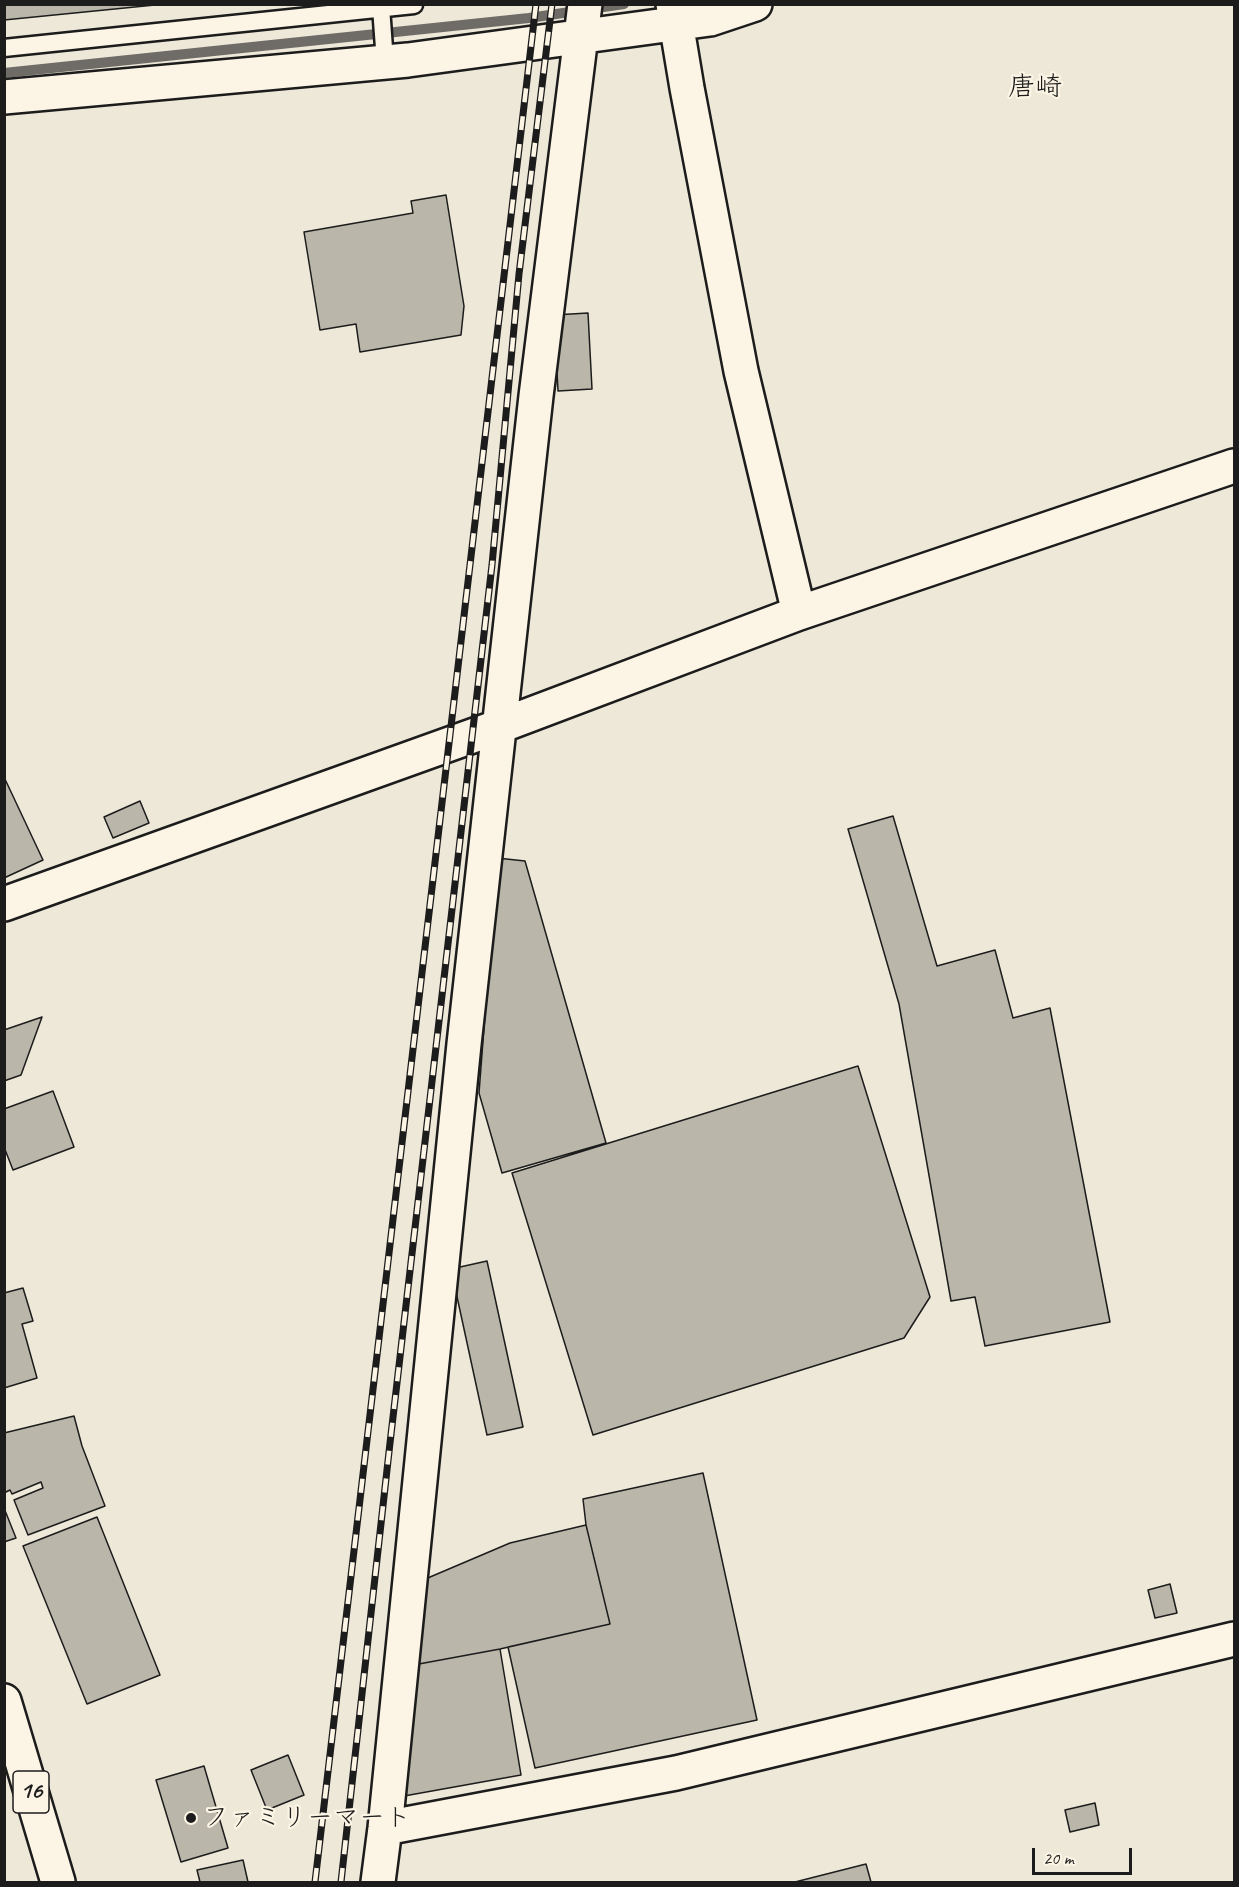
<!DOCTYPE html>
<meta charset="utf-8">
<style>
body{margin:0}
#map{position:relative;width:1239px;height:1887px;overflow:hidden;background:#eee8d9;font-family:Caveat,sans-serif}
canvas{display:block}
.frame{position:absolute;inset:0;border:6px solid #1c1c1c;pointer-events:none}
.scale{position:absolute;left:1032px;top:1848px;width:100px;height:27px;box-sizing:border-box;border:3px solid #1c1c1c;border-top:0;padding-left:8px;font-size:18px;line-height:21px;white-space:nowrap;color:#1c1c1c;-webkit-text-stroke:4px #fcf5e5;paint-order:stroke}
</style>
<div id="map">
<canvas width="1239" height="1887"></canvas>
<div class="frame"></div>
<div class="scale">20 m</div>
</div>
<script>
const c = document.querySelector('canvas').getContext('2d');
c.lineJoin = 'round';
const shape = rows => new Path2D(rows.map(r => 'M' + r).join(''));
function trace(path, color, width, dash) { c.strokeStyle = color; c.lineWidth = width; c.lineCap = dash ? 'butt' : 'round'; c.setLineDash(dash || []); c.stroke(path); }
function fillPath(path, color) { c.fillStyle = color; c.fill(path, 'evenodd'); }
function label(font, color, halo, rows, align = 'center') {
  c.font = font + ' Caveat,"Klee One",sans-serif'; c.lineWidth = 4.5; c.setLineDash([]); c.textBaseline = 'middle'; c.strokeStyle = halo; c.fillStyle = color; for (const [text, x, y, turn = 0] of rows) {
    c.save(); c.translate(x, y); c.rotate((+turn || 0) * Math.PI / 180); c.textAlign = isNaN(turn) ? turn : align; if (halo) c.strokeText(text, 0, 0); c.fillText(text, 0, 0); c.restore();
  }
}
trace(shape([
 [4,73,529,18,624,4]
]), '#6f6c67', 10);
const building = shape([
 [4,4,155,4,155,5,4,20,4,4],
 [446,195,464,306,461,335,360,352,356,324,320,330,304,232,413,213,411,201,446,195],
 [588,313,592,389,558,391,554,315,588,313],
 [4,777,43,860,4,878,4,777],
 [140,801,149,823,113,838,104,817,140,801],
 [893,816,937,966,995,950,1013,1018,1050,1008,1110,1322,985,1346,975,1297,951,1301,899,1004,848,829,893,816],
 [497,858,525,861,606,1143,502,1173,479,1093,497,858],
 [42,1017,21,1075,4,1081,4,1030,42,1017],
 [858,1066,930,1297,904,1338,593,1435,512,1173,858,1066],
 [53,1091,74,1147,13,1170,4,1147,4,1109,53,1091],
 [487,1261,523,1427,487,1435,451,1269,487,1261],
 [23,1288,33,1321,22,1324,37,1378,4,1388,4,1293,23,1288],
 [74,1416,82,1446,105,1506,28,1535,14,1500,43,1488,41,1482,12,1494,10,1490,4,1493,4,1433,74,1416],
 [703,1473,757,1720,535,1768,508,1647,610,1624,586,1525,583,1499,703,1473],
 [4,1508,16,1538,4,1542,4,1508],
 [97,1517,160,1675,87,1704,23,1546,97,1517],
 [586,1525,610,1624,500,1649,408,1666,423,1580,510,1543,586,1525],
 [1170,1584,1177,1613,1155,1618,1148,1590,1170,1584],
 [500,1649,521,1775,393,1798,408,1666,500,1649],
 [288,1755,304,1795,267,1810,251,1770,288,1755],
 [204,1766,228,1848,181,1862,156,1780,204,1766],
 [1095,1803,1099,1825,1070,1832,1065,1810,1095,1803],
 [243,1860,248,1882,200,1882,197,1870,243,1860],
 [866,1864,871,1882,795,1882,866,1864]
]);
fillPath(building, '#bab6aa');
trace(building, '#1c1c1c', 1.5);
const lane = shape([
 [381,7,385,62],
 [4,48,414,5]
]);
const street = shape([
 [673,4,687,88,741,371,799,613],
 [4,97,408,60,710,19,755,4],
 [4,904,500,726,799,613,1234,466],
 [385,1828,676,1773,1234,1639],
 [378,1882,385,1828,464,1044,536,396,585,4]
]);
const primary = shape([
 [4,1701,58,1882]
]);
trace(lane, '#1c1c1c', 21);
trace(street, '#1c1c1c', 38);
trace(primary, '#1c1c1c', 38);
trace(lane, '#fcf5e5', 16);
trace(street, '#fcf5e5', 33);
trace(primary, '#fcf5e5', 33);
const rail = shape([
 [315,1882,536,4],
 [341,1882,390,1443,492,565,519,274,552,4]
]);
trace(rail, '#1c1c1c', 7);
trace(rail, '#fcf5e5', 4.5, [14]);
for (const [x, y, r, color] of [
 [191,1818,6,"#1c1c1c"]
]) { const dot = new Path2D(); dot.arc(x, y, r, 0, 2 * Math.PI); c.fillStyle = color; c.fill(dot); trace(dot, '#fcf5e5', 2); }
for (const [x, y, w] of [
 [31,1792,36]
]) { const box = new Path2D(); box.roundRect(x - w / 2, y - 21, w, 42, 4.5); c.fillStyle = '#fcf5e5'; c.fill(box); trace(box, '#1c1c1c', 1.5); }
label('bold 24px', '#1c1c1c', null, [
 ["16",31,1792]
]);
label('26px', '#1c1c1c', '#fcf5e5', [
 ["ファミリーマート",203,1818]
], 'left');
label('27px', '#1c1c1c', '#fcf5e5', [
 ["唐崎",1035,88]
]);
</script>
